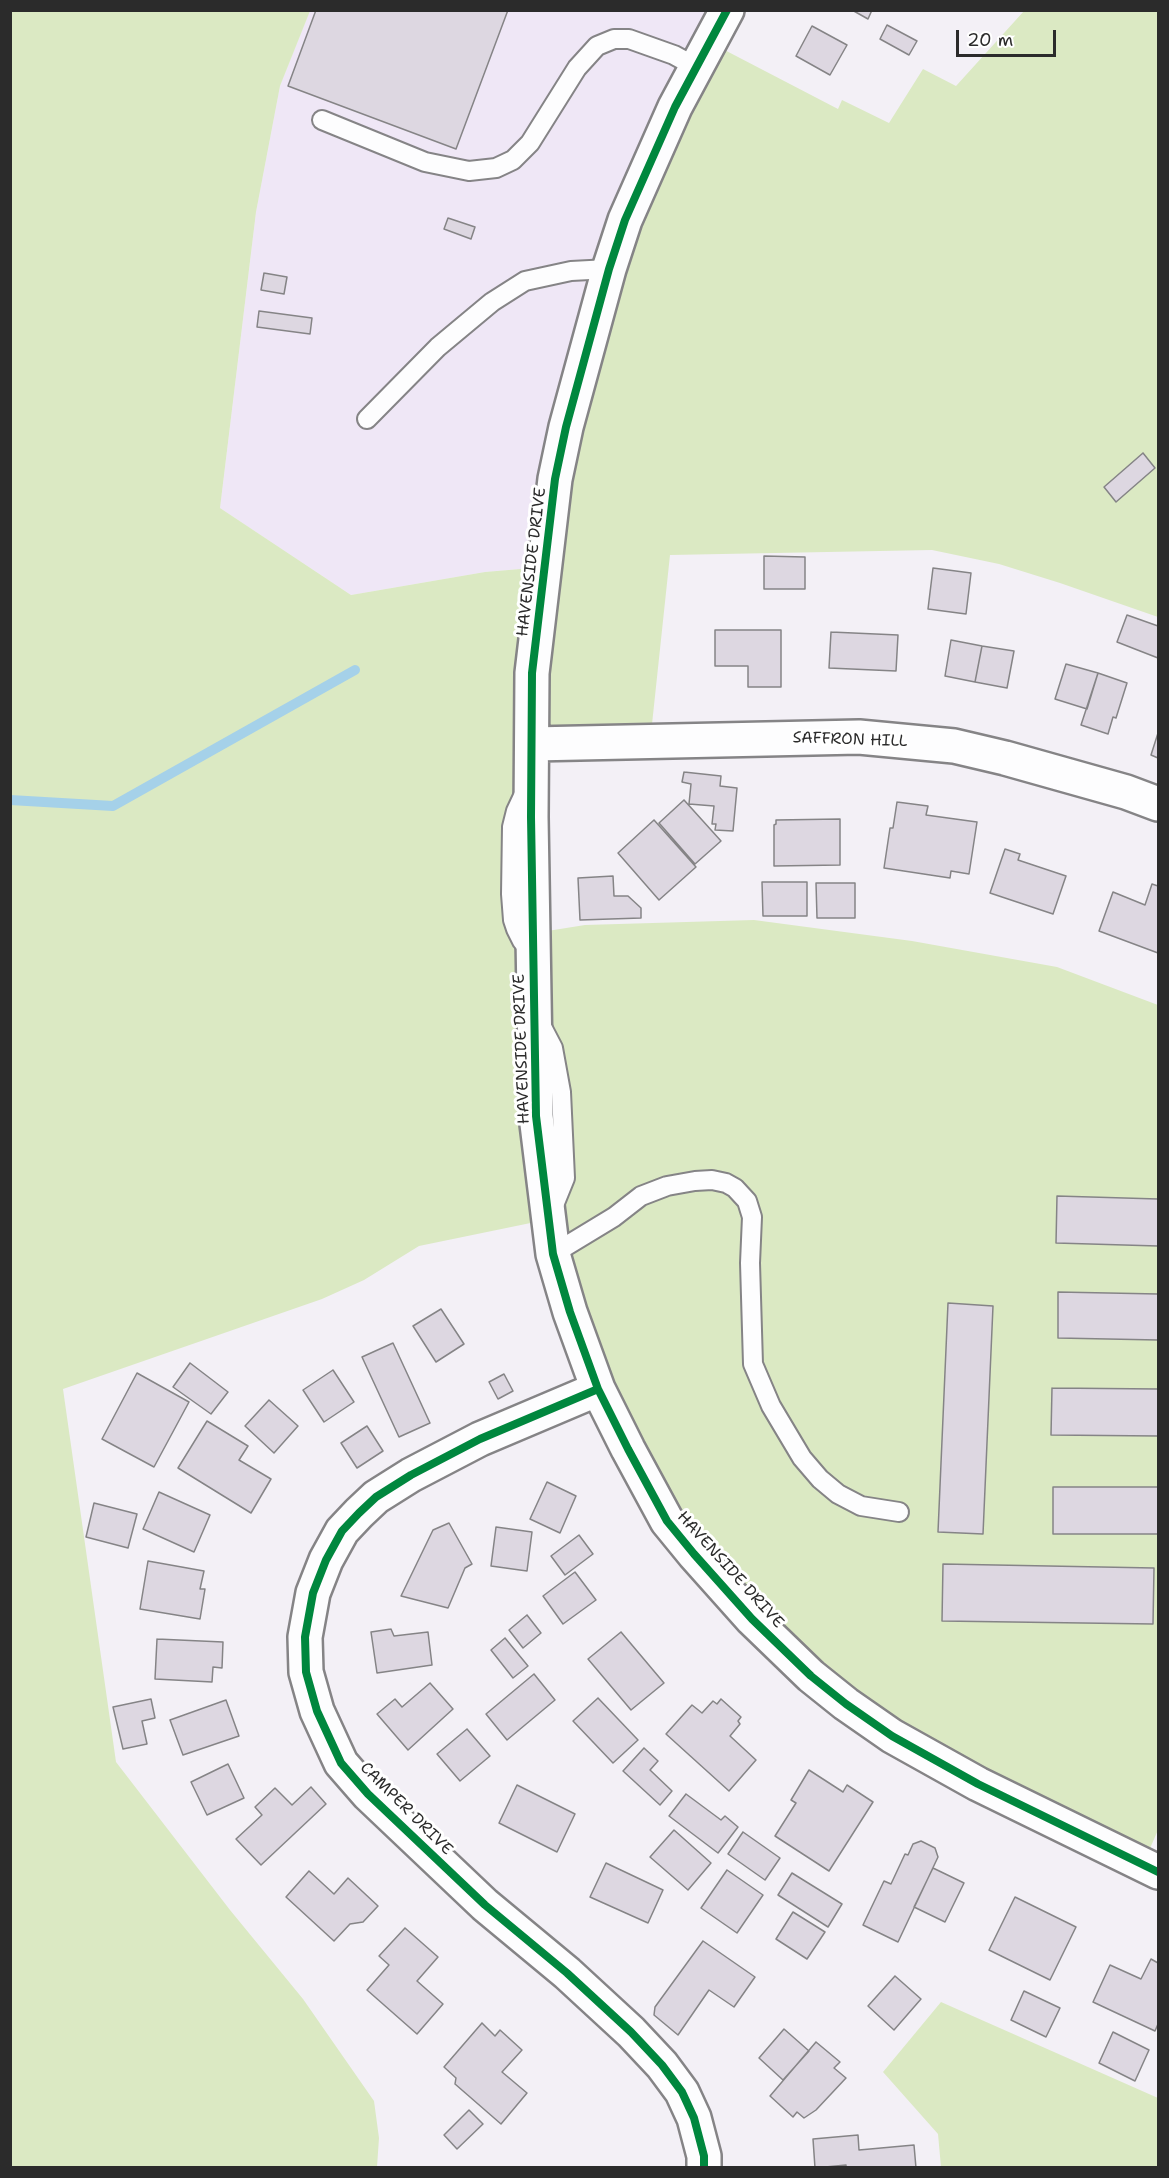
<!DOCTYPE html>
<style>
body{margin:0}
#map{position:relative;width:1169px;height:2178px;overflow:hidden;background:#f3f0f6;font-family:"Shantell Sans",sans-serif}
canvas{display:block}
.frame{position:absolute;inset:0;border:12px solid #2b2b2b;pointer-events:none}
.scale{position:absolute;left:956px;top:30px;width:100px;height:27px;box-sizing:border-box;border:3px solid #2b2b2b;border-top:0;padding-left:8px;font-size:18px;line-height:21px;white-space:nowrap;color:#2b2b2b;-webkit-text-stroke:4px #fff;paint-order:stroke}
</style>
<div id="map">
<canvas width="1169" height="2178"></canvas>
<div class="frame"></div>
<div class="scale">20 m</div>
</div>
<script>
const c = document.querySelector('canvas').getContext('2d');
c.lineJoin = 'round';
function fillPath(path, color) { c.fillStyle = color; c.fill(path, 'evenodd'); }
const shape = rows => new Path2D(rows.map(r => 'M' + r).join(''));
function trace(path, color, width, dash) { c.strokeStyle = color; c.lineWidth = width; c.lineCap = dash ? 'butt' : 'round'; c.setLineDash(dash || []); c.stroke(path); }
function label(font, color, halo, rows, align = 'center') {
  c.font = font + ' "Shantell Sans",sans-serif'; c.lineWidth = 6; c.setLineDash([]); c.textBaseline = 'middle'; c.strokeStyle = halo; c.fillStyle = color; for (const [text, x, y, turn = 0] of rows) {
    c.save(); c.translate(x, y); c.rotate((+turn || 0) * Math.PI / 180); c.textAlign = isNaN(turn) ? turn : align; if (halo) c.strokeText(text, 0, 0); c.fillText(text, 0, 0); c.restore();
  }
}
fillPath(shape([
 [310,11,730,11,544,567,485,572,351,595,220,508,256,212,280,86]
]), '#efe7f6');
fillPath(shape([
 [11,11,310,11,280,86,256,212,220,508,351,595,485,572,544,567,604,294,713,44,838,109,842,100,889,123,923,69,956,86,1024,11,1158,11,1158,617,1060,583,999,564,932,550,670,555,650,743,533,744,535,933,585,925,754,920,912,941,1057,967,1158,1005,1158,1830,1144,1862,811,1675,629,1449,550,1219,419,1246,364,1280,322,1299,63,1389,116,1762,230,1910,303,1999,374,2101,379,2138,377,2167,11,2168],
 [941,2002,1158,2098,1158,2167,941,2167,938,2134,883,2072]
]), '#dbe9c3');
trace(shape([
 [10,800,113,806,355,670]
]), '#a5d1e9', 10);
const building = shape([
 [316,10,508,10,456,149,288,86,316,10],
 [852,10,872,10,868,19,852,10],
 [887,25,917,41,909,55,880,39,887,25],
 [812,26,847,45,830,75,796,56,812,26],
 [448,218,475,227,471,239,444,229,448,218],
 [264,273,287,277,284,294,261,290,264,273],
 [259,311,312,318,310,334,257,327,259,311],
 [1143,453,1155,468,1116,502,1104,487,1143,453],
 [764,556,805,557,805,589,764,589,764,556],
 [933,568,971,573,966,614,928,609,933,568],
 [1127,615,1158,626,1158,658,1117,642,1127,615],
 [715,630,781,630,781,687,748,687,748,666,715,666,715,630],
 [831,632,898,635,896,671,829,668,831,632],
 [951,640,982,646,975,682,945,676,951,640],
 [982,646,1014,651,1007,688,975,682,982,646],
 [1066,664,1098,673,1087,709,1055,699,1066,664],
 [1098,673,1127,683,1116,718,1113,717,1108,734,1081,725,1098,673],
 [1158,733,1158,758,1151,755,1158,733],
 [684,772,721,776,720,786,737,788,733,831,715,830,716,824,712,824,714,806,689,804,691,784,682,782,684,772],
 [684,800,721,841,695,864,659,823,684,800],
 [897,802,928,806,926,815,977,822,969,874,951,871,950,878,884,868,890,828,893,828,897,802],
 [840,819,840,865,774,866,774,825,776,824,776,820,840,819],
 [654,820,696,867,659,900,618,853,654,820],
 [1005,849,1020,854,1018,860,1066,876,1053,914,990,893,1005,849],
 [613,876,614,896,628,896,641,908,641,918,580,920,578,878,613,876],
 [762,882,807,882,807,916,763,916,762,882],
 [816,883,855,883,855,918,817,918,816,883],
 [1152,884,1158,886,1158,953,1099,931,1113,892,1145,905,1152,884],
 [1057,1196,1158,1199,1158,1246,1056,1243,1057,1196],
 [1058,1292,1158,1294,1158,1340,1058,1338,1058,1292],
 [948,1303,993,1306,983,1534,938,1532,948,1303],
 [441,1309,464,1344,436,1362,413,1326,441,1309],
 [393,1343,430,1423,399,1437,362,1357,393,1343],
 [190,1363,228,1392,211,1414,173,1387,190,1363],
 [333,1370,354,1402,324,1422,303,1390,333,1370],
 [137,1373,189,1402,154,1467,102,1439,137,1373],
 [504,1374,513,1391,498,1399,489,1382,504,1374],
 [1052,1388,1158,1389,1158,1436,1051,1435,1052,1388],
 [269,1400,298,1426,274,1453,245,1426,269,1400],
 [207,1421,248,1446,239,1460,271,1479,251,1513,178,1468,207,1421],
 [367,1426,383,1451,357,1468,341,1443,367,1426],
 [547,1482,576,1496,560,1533,530,1519,547,1482],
 [1053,1487,1158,1487,1158,1534,1053,1534,1053,1487],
 [159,1492,210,1515,194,1552,143,1529,159,1492],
 [94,1503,137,1514,128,1548,86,1537,94,1503],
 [449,1523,472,1564,465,1568,448,1608,401,1596,433,1530,449,1523],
 [496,1527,532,1532,527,1571,491,1566,496,1527],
 [579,1535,593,1554,565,1575,551,1556,579,1535],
 [148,1561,204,1571,200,1589,205,1589,200,1619,140,1609,148,1561],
 [943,1564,1154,1568,1153,1624,942,1621,943,1564],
 [575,1572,596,1600,563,1624,543,1596,575,1572],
 [527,1615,541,1633,523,1648,509,1630,527,1615],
 [391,1629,394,1636,428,1632,432,1665,377,1673,371,1632,391,1629],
 [621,1632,664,1683,631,1710,588,1659,621,1632],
 [505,1638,528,1666,513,1678,491,1650,505,1638],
 [157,1639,223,1642,222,1668,213,1667,212,1682,155,1679,157,1639],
 [534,1674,555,1700,507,1740,486,1714,534,1674],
 [430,1683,453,1709,408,1750,377,1714,395,1699,402,1707,430,1683],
 [598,1698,638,1740,613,1763,573,1721,598,1698],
 [151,1699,155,1718,142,1721,147,1744,123,1749,113,1707,151,1699],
 [721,1699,741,1717,738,1721,740,1724,730,1736,756,1760,729,1791,666,1734,692,1705,702,1713,713,1701,717,1704,721,1699],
 [226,1700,239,1736,183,1755,170,1720,226,1700],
 [467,1729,490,1756,460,1781,437,1754,467,1729],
 [644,1748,658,1761,650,1770,672,1791,660,1805,623,1771,644,1748],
 [228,1764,244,1798,207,1815,191,1782,228,1764],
 [809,1770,843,1792,847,1785,873,1802,829,1871,775,1836,796,1803,791,1800,809,1770],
 [517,1785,575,1814,557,1852,499,1823,517,1785],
 [311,1787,326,1804,261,1865,236,1839,262,1815,255,1807,275,1788,292,1805,311,1787],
 [686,1794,721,1820,725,1816,738,1827,718,1853,669,1816,686,1794],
 [674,1830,711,1863,688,1890,650,1857,674,1830],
 [743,1832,780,1858,765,1880,728,1854,743,1832],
 [921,1841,935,1848,938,1857,898,1942,863,1925,884,1881,891,1884,905,1854,908,1855,913,1844,921,1841],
 [606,1863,663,1890,648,1923,590,1897,606,1863],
 [933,1868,964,1883,945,1922,914,1907,933,1868],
 [727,1870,763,1895,737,1933,701,1908,727,1870],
 [309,1871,334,1894,348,1878,378,1906,363,1922,350,1924,334,1941,286,1897,309,1871],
 [792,1873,842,1904,828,1927,778,1895,792,1873],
 [1015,1897,1076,1927,1050,1980,989,1950,1015,1897],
 [793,1912,825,1932,807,1959,776,1939,793,1912],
 [405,1928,438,1957,417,1981,443,2004,417,2034,367,1990,389,1965,379,1956,405,1928],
 [703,1941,755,1977,734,2007,709,1990,678,2035,654,2015,655,2007,703,1941],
 [1151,1959,1158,1963,1158,2024,1155,2031,1093,2002,1110,1965,1141,1979,1151,1959],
 [895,1976,921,1999,894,2030,868,2006,895,1976],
 [1024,1991,1060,2008,1046,2037,1011,2020,1024,1991],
 [482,2023,495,2036,500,2030,522,2050,502,2072,527,2093,501,2124,455,2084,456,2078,444,2067,482,2023],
 [784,2029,809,2051,783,2080,759,2058,784,2029],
 [1113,2032,1149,2050,1135,2081,1099,2063,1113,2032],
 [816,2042,840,2062,834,2068,846,2078,816,2110,804,2118,797,2112,793,2117,770,2096,816,2042],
 [469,2110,483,2124,457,2149,444,2135,469,2110],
 [858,2135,859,2150,914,2145,916,2168,846,2168,846,2165,815,2168,813,2139,858,2135]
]);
fillPath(building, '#ddd7e1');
trace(building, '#858486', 1.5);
const lane = shape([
 [322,120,425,162,469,171,496,168,513,160,530,143,577,68,597,46,614,39,629,39,674,55,696,67],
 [367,419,438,347,492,302,525,281,571,271,609,269],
 [524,794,516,811,512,827,511,894,513,920,516,929,522,941,530,951],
 [540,1023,553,1048,561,1092,565,1178,552,1210],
 [553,1254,614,1217,641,1196,667,1186,695,1181,712,1180,726,1183,735,1188,747,1201,752,1217,750,1263,753,1364,771,1406,802,1458,820,1479,838,1494,861,1506,899,1512]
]);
const street = shape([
 [727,10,675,107,625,220,609,269,566,427,555,479,532,673,531,817,536,1116,553,1254,570,1312,598,1389,628,1449,667,1521,694,1554,752,1619,811,1676,846,1704,892,1736,978,1784,1158,1872],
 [533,744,859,737,954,746,1005,758,1126,792,1158,804],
 [598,1389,480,1439,411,1475,376,1497,359,1513,342,1531,326,1560,313,1593,305,1637,306,1672,317,1711,341,1763,368,1794,485,1905,567,1973,631,2032,662,2065,682,2092,694,2118,704,2156,704,2168]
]);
trace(lane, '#858486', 22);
trace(street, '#858486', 38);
trace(lane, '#fdfdfe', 18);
trace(street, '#fdfdfe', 33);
trace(shape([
 [727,10,675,107,625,220,609,269,566,427,555,479,532,673,531,817,536,1116,553,1254,570,1312,598,1389,628,1449,667,1521,694,1554,752,1619,811,1676,846,1704,892,1736,978,1784,1158,1872],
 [598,1389,480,1439,411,1475,376,1497,359,1513,342,1531,326,1560,313,1593,305,1637,306,1672,317,1711,341,1763,368,1794,485,1905,567,1973,631,2032,662,2065,682,2092,694,2118,704,2156,704,2168]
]), '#00873e', 8);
label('16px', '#2b2b2b', '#fff', [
 ["HAVENSIDE DRIVE",532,562,-83],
 ["SAFFRON HILL",850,740,2],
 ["HAVENSIDE DRIVE",522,1049,-92],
 ["HAVENSIDE DRIVE",730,1570,48],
 ["CAMPER DRIVE",406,1809,45]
]);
</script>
